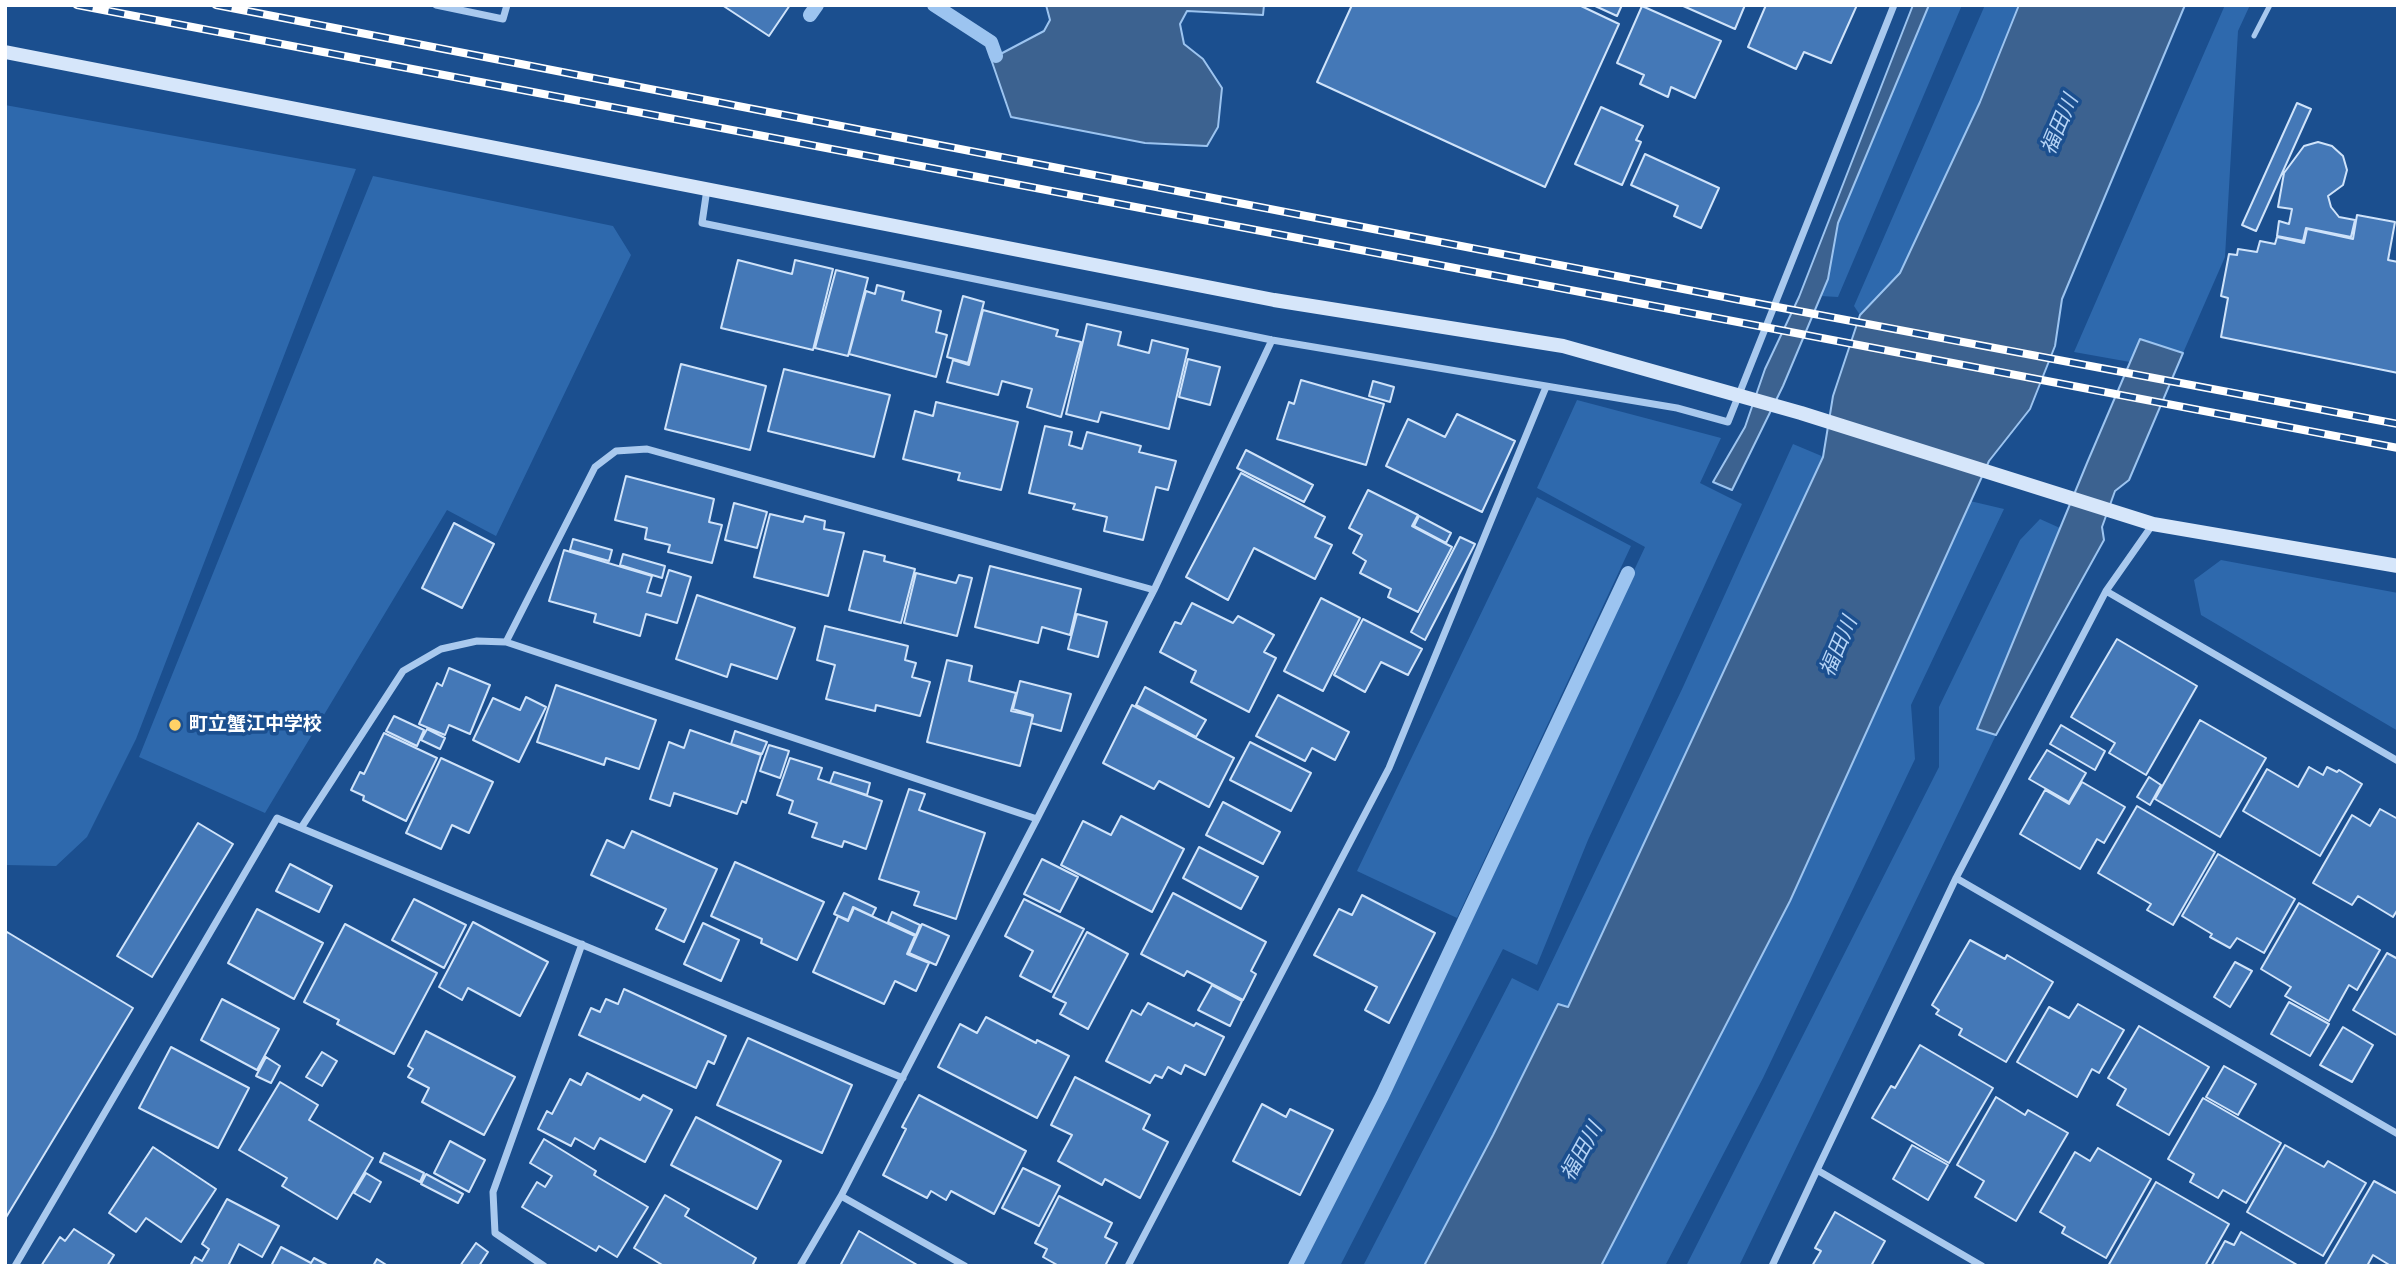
<!DOCTYPE html>
<meta charset="utf-8">
<style>
body{margin:0}
#map{position:relative;width:2403px;height:1271px;overflow:hidden;background:#1b4f8f;font-family:"PT Sans",sans-serif}
canvas{display:block}
.frame{position:absolute;inset:0;border:7px solid #fff;pointer-events:none}
</style>
<div id="map">
<canvas width="2403" height="1271"></canvas>
<div class="frame"></div>
</div>
<script>
const c = document.querySelector('canvas').getContext('2d');
c.lineJoin = 'round';
function fillPath(path, color) { c.fillStyle = color; c.fill(path, 'evenodd'); }
const shape = rows => new Path2D(rows.map(r => 'M' + r).join(''));
function trace(path, color, width, dash) { c.strokeStyle = color; c.lineWidth = width; c.lineCap = dash ? 'butt' : 'round'; c.setLineDash(dash || []); c.stroke(path); }
function label(font, color, halo, rows, align = 'center') {
  c.font = font + ' "PT Sans","Noto Sans JP",sans-serif'; c.lineWidth = 7; c.setLineDash([]); c.textBaseline = 'middle'; c.strokeStyle = halo; c.fillStyle = color; for (const [text, x, y, turn = 0] of rows) {
    c.save(); c.translate(x, y); c.rotate((+turn || 0) * Math.PI / 180); c.textAlign = isNaN(turn) ? turn : align; if (halo) c.strokeText(text, 0, 0); c.fillText(text, 0, 0); c.restore();
  }
}
fillPath(shape([
 [1929,5,1962,5,1838,297,1820,296,1828,279,1838,223],
 [1985,5,2019,5,1980,102,1900,273,1860,315,1854,306],
 [2225,5,2250,5,2238,31,2225,257,2183,353,2141,339,2130,362,2074,352],
 [5,105,356,169,136,739,87,837,56,866,5,865],
 [373,176,613,226,631,255,496,536,447,510,265,813,139,757],
 [1577,400,1721,438,1700,483,1742,504,1588,840,1537,965,1503,949,1340,1266,1300,1266,1388,1093,1645,547,1537,488],
 [1793,444,1824,457,1568,1008,1558,1004,1493,1135,1424,1266,1363,1266,1512,978,1538,991,1683,687],
 [1537,497,1631,546,1457,918,1357,871],
 [1970,501,2004,509,1911,705,1915,759,1763,1078,1665,1266,1601,1266,1790,901],
 [2040,519,2060,528,1977,728,1996,735,1739,1266,1686,1266,1939,767,1939,707,2020,540],
 [2221,560,2398,593,2398,731,2201,615,2194,580]
]), '#2e69ad');
const water = shape([
 [1046,5,1264,5,1263,15,1187,11,1180,24,1184,44,1203,59,1222,88,1218,127,1207,146,1145,143,1011,117,991,59,1044,31,1050,20,1046,5],
 [1913,5,1929,5,1838,223,1828,279,1783,386,1732,490,1713,482,1745,427,1765,369,1799,297,1913,5],
 [2019,5,2185,5,2062,299,2055,346,2030,409,1989,461,1790,901,1601,1266,1424,1266,1493,1135,1558,1004,1568,1007,1823,457,1833,396,1860,315,1900,273,1980,102,2019,5],
 [2140,339,2183,353,2129,480,2115,491,2102,527,2104,540,1996,735,1977,729,2087,463,2140,339]
]);
fillPath(water, '#3c6290');
trace(water, '#9cc4f0', 2);
trace(shape([
 [934,5,991,42,996,56],
 [810,15,817,5],
 [1295,1266,1382,1096,1628,573]
]), '#9cc4f0', 14);
const building = shape([
 [722,5,790,5,769,36,722,5],
 [1352,5,1579,5,1619,24,1545,187,1317,82,1352,5],
 [1593,5,1622,5,1617,16,1593,5],
 [1681,5,1745,5,1735,29,1681,5],
 [1766,5,1857,5,1831,63,1804,52,1796,69,1748,47,1766,5],
 [1642,6,1721,41,1695,98,1671,87,1668,97,1640,84,1644,75,1617,63,1642,6],
 [2297,103,2311,109,2256,231,2242,225,2297,103],
 [1601,107,1643,126,1636,140,1641,142,1622,185,1575,164,1601,107],
 [2318,142,2332,146,2343,156,2347,170,2343,185,2328,196,2331,207,2339,217,2355,220,2351,237,2306,228,2303,241,2277,236,2279,221,2289,224,2292,209,2278,207,2284,173,2304,146,2318,142],
 [1645,154,1719,188,1701,228,1674,216,1678,206,1631,185,1645,154],
 [2357,215,2395,222,2388,260,2398,262,2398,373,2221,337,2228,298,2221,296,2229,254,2237,255,2238,249,2257,252,2260,241,2275,244,2277,237,2304,243,2307,229,2353,239,2357,215],
 [738,260,792,274,795,260,833,269,813,350,721,328,738,260],
 [836,270,868,278,848,356,815,348,836,270],
 [877,285,904,292,902,300,941,311,936,332,947,335,936,377,849,354,866,291,875,294,877,285],
 [963,296,984,302,968,363,947,357,963,296],
 [983,310,1058,330,1056,336,1081,342,1061,417,1027,407,1032,389,1002,381,998,395,947,382,953,360,969,365,983,310],
 [1087,324,1121,332,1118,345,1149,353,1152,340,1188,349,1169,429,1101,412,1098,422,1066,414,1087,324],
 [1188,359,1220,367,1210,405,1179,397,1188,359],
 [681,364,766,386,750,450,665,429,681,364],
 [784,369,890,395,874,457,768,431,784,369],
 [1301,380,1384,404,1366,465,1277,439,1289,402,1294,404,1301,380],
 [1373,381,1394,387,1390,402,1369,396,1373,381],
 [936,402,1018,422,1001,490,958,480,960,473,903,459,915,411,933,416,936,402],
 [1457,414,1515,441,1482,512,1386,466,1408,419,1445,437,1457,414],
 [1045,426,1072,432,1069,445,1082,449,1087,432,1141,446,1139,452,1176,461,1168,490,1156,487,1143,540,1104,531,1107,517,1073,509,1075,504,1029,493,1045,426],
 [1246,450,1313,485,1304,502,1237,468,1246,450],
 [1241,473,1325,517,1315,537,1332,545,1315,579,1254,548,1228,600,1186,577,1241,473],
 [626,476,714,499,709,522,722,525,712,563,668,552,670,545,645,539,647,528,615,520,626,476],
 [1368,490,1418,515,1412,526,1452,547,1418,612,1388,597,1391,589,1360,573,1366,561,1353,553,1362,535,1349,528,1368,490],
 [734,503,767,512,757,548,725,540,734,503],
 [770,514,803,522,805,516,825,521,824,529,844,533,828,596,754,577,770,514],
 [1419,516,1451,533,1446,543,1414,526,1419,516],
 [454,523,494,544,462,608,422,588,454,523],
 [1460,537,1475,544,1425,640,1411,632,1460,537],
 [573,539,612,550,609,561,570,550,573,539],
 [564,550,652,576,647,592,661,596,669,570,691,577,677,623,646,614,640,636,594,622,596,614,549,601,564,550],
 [864,551,885,556,884,561,915,569,901,623,849,610,864,551],
 [623,554,665,566,662,578,620,565,623,554],
 [990,566,1081,589,1070,635,1042,627,1038,643,975,627,990,566],
 [916,573,956,583,959,575,972,578,957,636,904,623,916,573],
 [697,595,795,628,777,679,731,664,727,677,676,659,697,595],
 [1321,598,1360,618,1323,691,1284,671,1321,598],
 [1192,603,1233,623,1238,616,1274,635,1264,652,1276,658,1249,712,1191,682,1196,671,1160,652,1175,622,1181,624,1192,603],
 [1077,614,1107,622,1098,657,1068,649,1077,614],
 [1363,619,1422,649,1408,675,1381,662,1365,692,1334,675,1363,619],
 [825,626,908,646,905,660,916,663,912,677,930,682,920,716,876,705,875,711,826,699,835,665,817,660,825,626],
 [2117,639,2197,686,2146,775,2109,753,2115,743,2071,717,2117,639],
 [947,660,972,666,969,681,1016,693,1011,711,1033,716,1020,766,927,742,947,660],
 [449,668,490,685,470,734,449,725,445,735,419,724,437,683,442,686,449,668],
 [1020,681,1071,694,1061,731,1031,723,1033,715,1013,709,1020,681],
 [556,685,656,720,639,769,606,758,604,765,537,742,556,685],
 [1145,687,1206,720,1196,737,1136,705,1145,687],
 [1278,695,1349,732,1335,760,1312,748,1305,761,1256,736,1278,695],
 [526,697,546,707,519,762,473,740,493,698,520,710,526,697],
 [1132,705,1234,758,1209,807,1159,781,1154,789,1103,763,1132,705],
 [394,716,424,730,417,746,386,731,394,716],
 [2200,720,2266,758,2220,837,2155,799,2200,720],
 [2061,725,2105,751,2095,770,2050,744,2061,725],
 [427,729,445,738,440,749,421,740,427,729],
 [690,730,761,755,746,803,742,801,737,814,674,793,670,806,650,799,669,742,684,748,690,730],
 [735,731,767,742,762,754,731,744,735,731],
 [384,733,437,758,406,821,363,800,364,796,351,790,360,772,364,774,384,733],
 [1250,742,1311,773,1291,811,1230,780,1250,742],
 [769,745,789,751,780,778,760,771,769,745],
 [2047,750,2086,773,2069,802,2029,779,2047,750],
 [441,758,493,782,469,833,452,825,441,849,406,833,441,758],
 [790,758,822,768,818,779,882,801,866,849,844,841,842,847,812,837,817,823,789,813,793,801,777,795,790,758],
 [2309,767,2323,775,2327,767,2337,772,2339,770,2362,784,2320,856,2243,811,2267,769,2298,787,2309,767],
 [834,772,870,783,867,795,830,783,834,772],
 [2149,777,2161,785,2150,805,2137,797,2149,777],
 [2082,782,2125,807,2104,843,2097,839,2080,869,2020,834,2045,790,2069,804,2082,782],
 [909,789,925,794,919,810,985,833,956,919,914,905,919,892,879,879,909,789],
 [1223,802,1280,832,1263,864,1206,835,1223,802],
 [2137,806,2215,852,2173,925,2147,910,2151,904,2098,873,2137,806],
 [2380,809,2398,819,2398,909,2393,917,2358,896,2352,905,2313,883,2352,815,2370,826,2380,809],
 [1121,816,1184,849,1152,912,1061,865,1083,821,1111,835,1121,816],
 [198,823,233,844,152,977,117,956,198,823],
 [632,831,717,869,684,942,656,929,666,909,591,875,607,840,624,848,632,831],
 [1199,847,1258,877,1241,909,1183,878,1199,847],
 [2218,854,2295,899,2264,953,2237,938,2230,948,2210,937,2212,934,2182,916,2218,854],
 [1042,859,1078,877,1060,912,1024,894,1042,859],
 [735,862,824,902,797,960,761,943,762,939,711,916,735,862],
 [290,864,332,886,319,912,276,891,290,864],
 [844,893,876,908,872,916,853,907,848,920,834,914,844,893],
 [1173,893,1266,942,1251,971,1256,974,1243,1000,1187,971,1184,976,1141,954,1173,893],
 [1362,895,1435,933,1389,1023,1365,1010,1377,987,1314,955,1339,909,1352,915,1362,895],
 [414,899,466,925,444,968,392,940,414,899],
 [1024,899,1084,929,1051,992,1020,976,1033,951,1005,936,1024,899],
 [2299,903,2380,950,2357,990,2349,985,2329,1021,2285,996,2291,987,2261,969,2299,903],
 [854,908,915,936,907,954,929,963,916,991,895,981,884,1004,813,972,838,916,848,921,854,908],
 [257,909,323,943,294,999,228,963,257,909],
 [892,912,920,925,916,935,888,922,892,912],
 [473,922,548,962,520,1016,468,988,462,1000,439,987,473,922],
 [703,923,739,940,721,981,684,964,703,923],
 [345,924,437,973,394,1054,337,1024,339,1020,304,1002,345,924],
 [922,924,949,936,936,965,909,953,922,924],
 [7,932,133,1008,5,1219,5,935,7,932],
 [1087,932,1128,954,1088,1029,1060,1014,1066,1003,1053,997,1087,932],
 [1970,940,2005,959,2007,955,2053,982,2006,1062,1959,1035,1962,1029,1936,1014,1939,1010,1932,1005,1970,940],
 [2387,953,2398,959,2398,1036,2353,1010,2387,953],
 [2235,962,2252,971,2230,1007,2214,997,2235,962],
 [1212,985,1242,1001,1230,1026,1198,1010,1212,985],
 [624,989,726,1036,714,1064,708,1061,696,1088,579,1035,591,1008,600,1012,606,999,618,1004,624,989],
 [222,999,279,1029,257,1070,201,1040,222,999],
 [2289,1002,2329,1024,2310,1056,2271,1034,2289,1002],
 [1148,1003,1194,1026,1196,1023,1224,1037,1205,1075,1185,1065,1181,1074,1168,1067,1162,1078,1155,1075,1150,1083,1106,1061,1132,1010,1141,1015,1148,1003],
 [2078,1004,2124,1030,2099,1073,2092,1069,2077,1097,2017,1062,2049,1007,2069,1018,2078,1004],
 [986,1017,1036,1043,1037,1040,1069,1056,1037,1118,938,1067,960,1024,977,1033,986,1017],
 [2139,1026,2209,1067,2169,1135,2117,1105,2126,1089,2108,1078,2139,1026],
 [2343,1027,2373,1045,2352,1082,2320,1065,2343,1027],
 [426,1031,515,1077,484,1135,422,1102,429,1088,408,1077,413,1069,408,1066,426,1031],
 [748,1038,852,1085,822,1153,717,1105,748,1038],
 [1920,1045,1993,1088,1949,1163,1872,1118,1891,1086,1895,1088,1920,1045],
 [171,1047,249,1088,218,1148,139,1108,171,1047],
 [322,1052,337,1061,322,1086,306,1077,322,1052],
 [266,1057,280,1066,271,1083,256,1076,266,1057],
 [2224,1066,2256,1084,2238,1115,2206,1097,2224,1066],
 [587,1073,640,1100,643,1095,672,1110,645,1162,600,1138,594,1149,575,1138,571,1146,538,1129,547,1111,552,1114,570,1079,581,1085,587,1073],
 [1075,1077,1150,1115,1143,1129,1168,1142,1140,1198,1105,1179,1102,1185,1058,1161,1072,1135,1051,1125,1075,1077],
 [280,1082,318,1105,309,1120,373,1158,337,1219,282,1186,287,1178,239,1150,280,1082],
 [919,1095,1026,1151,994,1214,951,1191,946,1200,931,1191,927,1198,883,1175,906,1129,902,1127,919,1095],
 [1996,1097,2025,1115,2028,1110,2068,1133,2016,1221,1975,1197,1984,1181,1957,1165,1996,1097],
 [2203,1098,2281,1143,2246,1203,2223,1190,2218,1198,2190,1182,2194,1174,2168,1159,2203,1098],
 [1262,1104,1286,1117,1290,1109,1333,1130,1300,1195,1233,1161,1262,1104],
 [696,1117,781,1161,757,1209,671,1165,696,1117],
 [544,1139,596,1171,594,1175,648,1207,617,1257,599,1246,596,1251,522,1207,537,1182,545,1187,552,1176,530,1163,544,1139],
 [450,1141,485,1160,469,1192,434,1173,450,1141],
 [1912,1145,1948,1165,1928,1200,1893,1179,1912,1145],
 [2285,1145,2324,1167,2328,1161,2366,1183,2323,1256,2247,1212,2285,1145],
 [153,1147,216,1189,181,1242,146,1218,136,1232,109,1213,153,1147],
 [2098,1148,2151,1179,2106,1258,2062,1233,2065,1227,2040,1212,2075,1152,2090,1161,2098,1148],
 [384,1153,424,1173,420,1182,380,1162,384,1153],
 [1023,1168,1060,1186,1039,1226,1002,1208,1023,1168],
 [366,1173,381,1182,370,1202,354,1193,366,1173],
 [426,1174,463,1194,458,1203,421,1184,426,1174],
 [2374,1181,2398,1194,2398,1266,2391,1266,2373,1255,2367,1266,2325,1265,2374,1181],
 [2156,1182,2229,1224,2205,1266,2108,1266,2156,1182],
 [665,1195,689,1209,685,1216,756,1258,752,1266,664,1266,634,1248,665,1195],
 [1059,1196,1112,1223,1105,1237,1117,1243,1105,1266,1059,1266,1043,1257,1047,1249,1035,1243,1059,1196],
 [227,1199,279,1226,262,1257,239,1244,228,1266,190,1266,195,1257,202,1261,209,1249,202,1244,227,1199],
 [1835,1212,1885,1241,1871,1266,1812,1266,1821,1251,1815,1248,1835,1212],
 [74,1229,114,1255,107,1266,41,1266,60,1237,65,1241,74,1229],
 [859,1231,919,1266,840,1266,859,1231],
 [2241,1232,2299,1266,2211,1266,2225,1241,2234,1245,2241,1232],
 [476,1243,488,1252,479,1266,460,1266,476,1243],
 [281,1247,311,1263,314,1258,329,1266,271,1266,281,1247],
 [377,1259,388,1266,373,1266,377,1259]
]);
fillPath(building, '#4478b7');
trace(building, '#cfe3fa', 2);
trace(shape([
 [2254,36,2270,5]
]), '#a9c9ee', 5);
trace(shape([
 [436,5,503,19,507,5],
 [707,189,702,223,1272,340,1677,408,1728,422,1894,5],
 [2106,591,2398,761],
 [506,642,1037,819],
 [1956,878,2398,1134],
 [903,1078,301,828,403,671,441,649,477,641,506,642,595,467,616,451,647,449,1154,590],
 [841,1196,965,1266],
 [15,1266,277,818,301,828],
 [544,1266,495,1233,493,1192,582,944],
 [800,1266,841,1196,1037,819,1154,590,1272,340],
 [1128,1266,1389,768,1546,387],
 [1772,1266,1817,1170],
 [1982,1266,1817,1170,1956,878,2106,591,2153,524]
]), '#a9c9ee', 7);
trace(shape([
 [5,52,1274,300,1563,346,1801,413,2153,524,2398,566]
]), '#d6e6fa', 14);
const rail = shape([
 [77,5,2398,448],
 [216,5,1740,300,2398,424]
]);
trace(rail, '#fff', 8);
trace(rail, '#1b4f8f', 5, [16]);
for (const [x, y, r, color] of [
 [175,725,7,"#ffd166"]
]) { const dot = new Path2D(); dot.arc(x, y, r, 0, 2 * Math.PI); c.fillStyle = color; c.fill(dot); trace(dot, '#1b4f8f', 2.5); }
label('bold 19px', '#fff', '#1b4f8f', [
 ["町立蟹江中学校",189,725]
], 'left');
label('italic 21px', '#b5d3f5', '#1b4f8f', [
 ["福田川",2060,125,-67],
 ["福田川",1839,647,-67],
 ["福田川",1582,1152,-61]
]);
</script>
